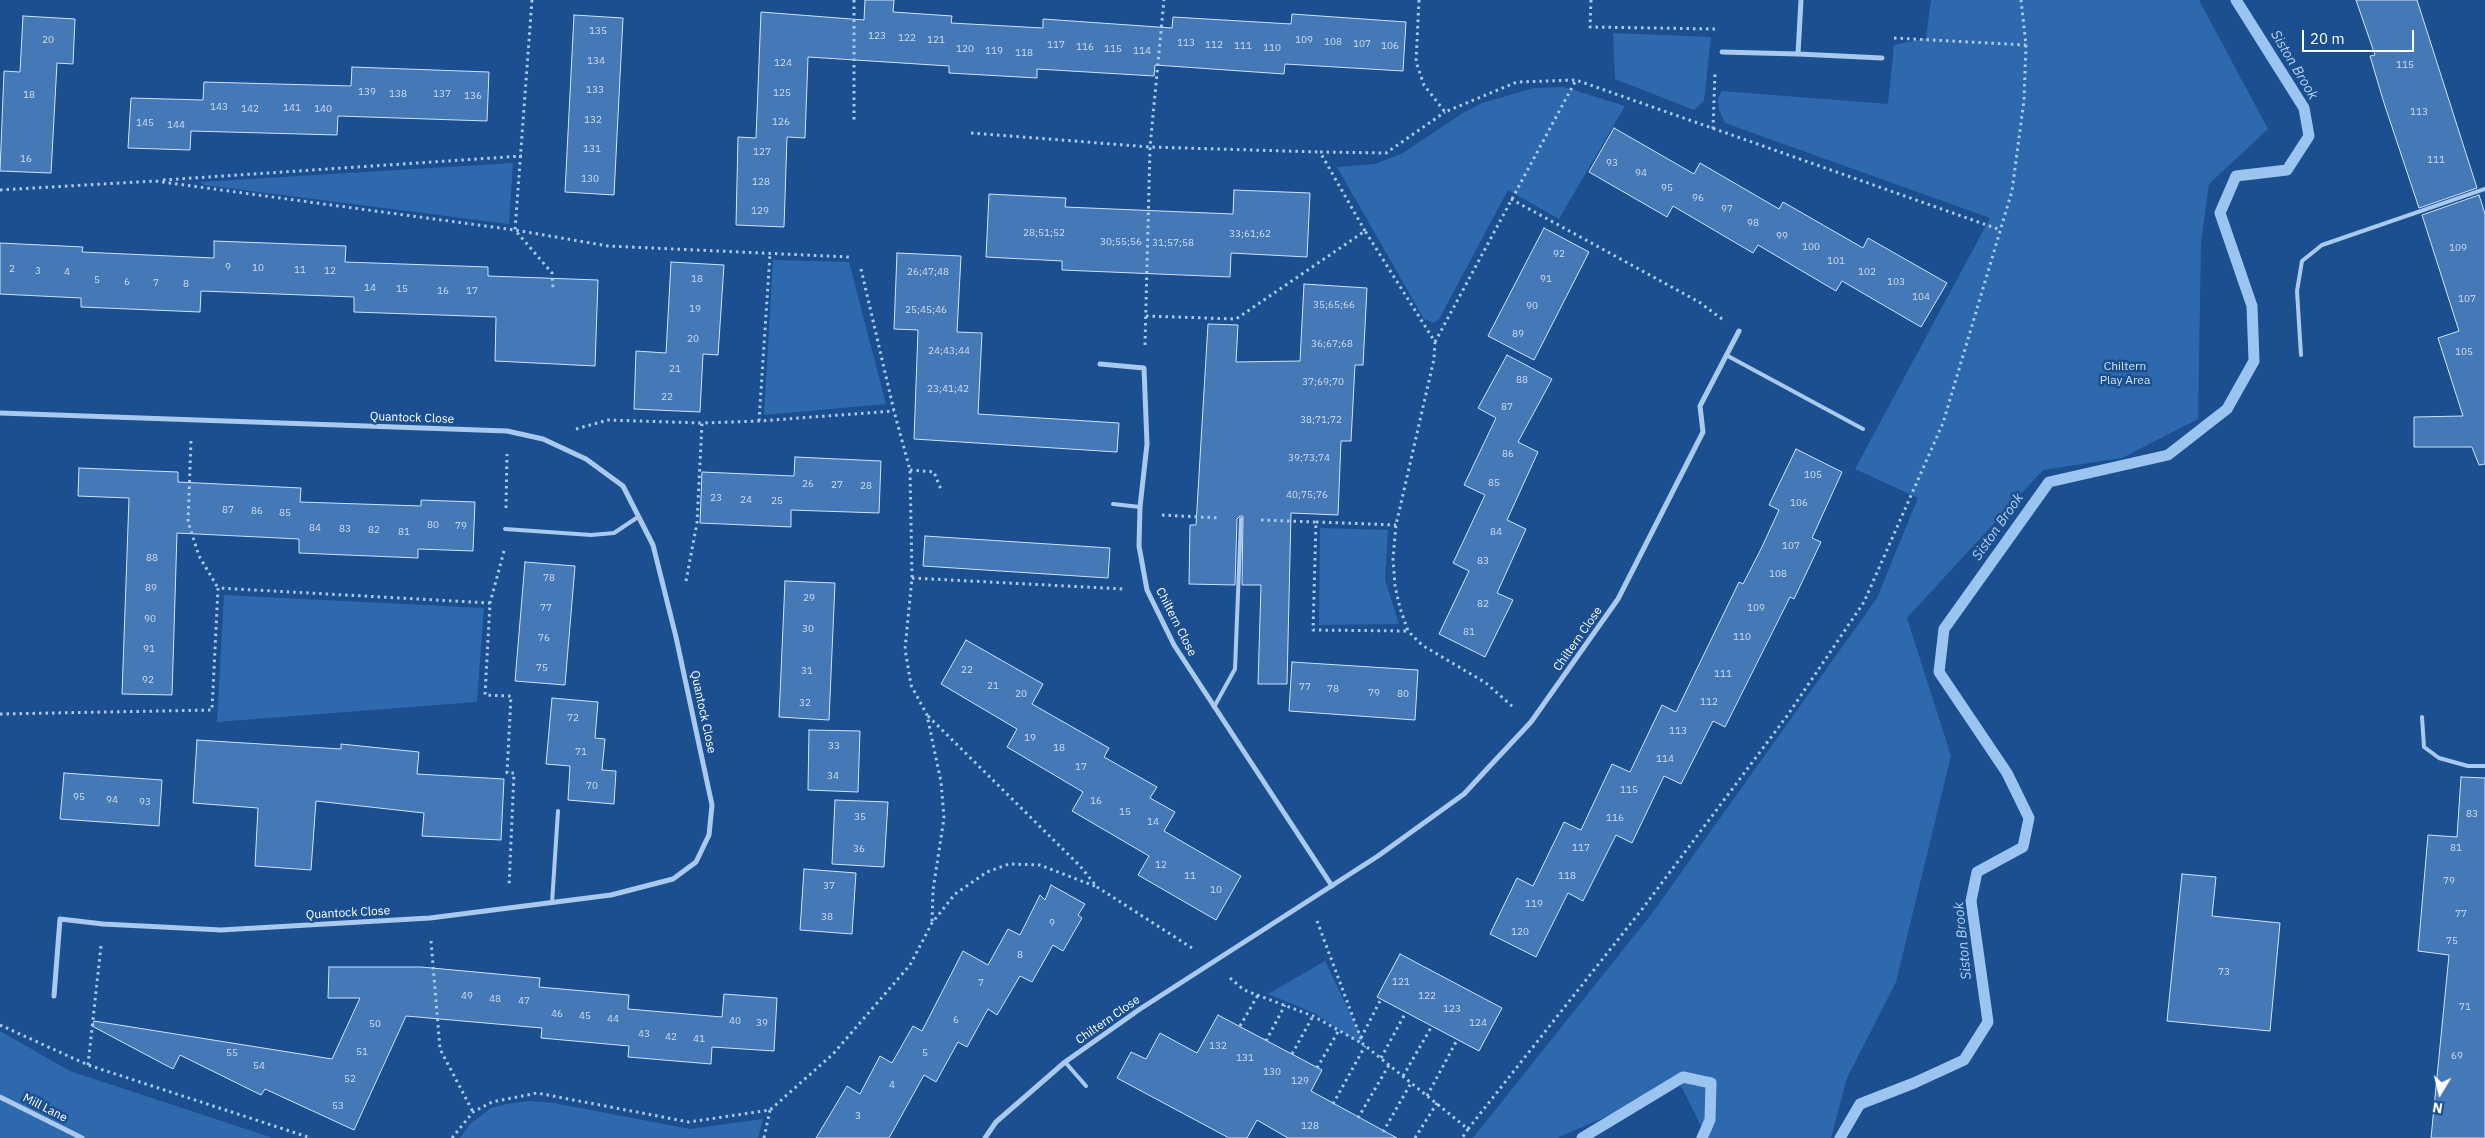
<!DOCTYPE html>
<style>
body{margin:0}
#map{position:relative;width:2485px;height:1138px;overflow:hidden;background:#1b4f8f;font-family:"IBM Plex Sans",sans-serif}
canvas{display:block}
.north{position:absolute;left:2415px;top:1068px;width:50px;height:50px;-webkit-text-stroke:4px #1b4f8f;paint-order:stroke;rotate:189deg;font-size:14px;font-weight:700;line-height:20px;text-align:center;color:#fff}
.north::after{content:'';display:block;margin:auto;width:18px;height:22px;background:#fff;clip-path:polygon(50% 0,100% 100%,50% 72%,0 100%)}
.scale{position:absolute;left:2302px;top:30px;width:112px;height:22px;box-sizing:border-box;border:2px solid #fff;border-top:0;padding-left:6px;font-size:15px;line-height:18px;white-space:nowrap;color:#fff;-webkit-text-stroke:4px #1b4f8f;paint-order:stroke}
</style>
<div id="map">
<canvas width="2485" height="1138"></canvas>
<div class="north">N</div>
<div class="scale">20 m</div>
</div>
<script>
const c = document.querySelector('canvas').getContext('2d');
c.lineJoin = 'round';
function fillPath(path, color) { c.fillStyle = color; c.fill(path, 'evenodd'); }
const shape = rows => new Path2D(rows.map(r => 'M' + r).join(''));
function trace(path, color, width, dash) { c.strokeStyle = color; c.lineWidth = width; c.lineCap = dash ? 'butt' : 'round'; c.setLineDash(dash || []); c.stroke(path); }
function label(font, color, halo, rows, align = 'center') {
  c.font = font + ' "IBM Plex Sans",sans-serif'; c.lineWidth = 5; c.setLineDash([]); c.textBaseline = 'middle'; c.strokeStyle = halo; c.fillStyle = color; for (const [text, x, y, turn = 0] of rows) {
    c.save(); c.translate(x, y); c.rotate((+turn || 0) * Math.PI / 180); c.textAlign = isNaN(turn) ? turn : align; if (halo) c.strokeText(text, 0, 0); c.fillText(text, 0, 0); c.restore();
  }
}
fillPath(shape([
 [1931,0,2199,0,2268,129,2209,184,2201,242,2198,419,2122,458,2043,470,1907,618,1951,756,1896,982,1847,1078,1831,1138,1707,1138,1680,1084,1557,1138,1473,1138,1653,912,1877,598,1918,498,1855,469,1990,218,1725,123,1719,110,1718,99,1722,91,1888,104,1894,45,1926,38],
 [1613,33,1711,37,1704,101,1694,110,1615,79],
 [1564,87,1625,106,1559,219,1508,190,1439,319,1434,323,1424,319,1337,167,1375,164,1403,153,1461,114,1482,103,1534,88],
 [513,163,509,224,204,185,200,182],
 [773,260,849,262,886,404,764,415],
 [1320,528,1388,530,1385,580,1399,624,1319,625],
 [224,595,484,608,477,702,217,722],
 [1325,961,1363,1040,1359,1043,1314,1013,1268,994],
 [0,1031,70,1071,273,1138,0,1138],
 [529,1101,554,1103,690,1129,763,1119,758,1138,460,1138,470,1124,491,1108,506,1104]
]), '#2e69ad');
trace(shape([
 [1582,1138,1683,1077,1711,1083,1710,1120,1702,1138],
 [1840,1138,1860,1104,1914,1083,1964,1060,1988,1022,1971,901,1977,872,2023,847,2029,818,2007,773,1939,672,1944,629,2049,482,2168,455,2227,409,2254,361,2252,306,2220,213,2236,176,2287,170,2309,136,2304,108,2236,0]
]), '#9cc4f0', 11);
const building = shape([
 [865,0,894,0,893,12,952,16,951,23,1043,28,1043,19,1172,28,1173,17,1291,24,1292,14,1406,22,1403,71,1285,64,1284,74,1155,65,1154,76,1037,69,1037,78,949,73,949,66,808,57,805,138,787,137,784,227,736,225,738,137,756,138,761,12,864,20,865,0],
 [2356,0,2417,0,2477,188,2419,208,2384,103,2370,56,2375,55,2356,0],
 [574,15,623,18,614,195,565,192,574,15],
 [23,16,75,19,73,64,57,63,51,173,0,171,4,71,20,72,23,16],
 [352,67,489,72,487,121,338,116,337,135,191,131,190,150,128,148,131,98,203,100,204,82,351,86,352,67],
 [1614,128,1694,174,1700,163,1779,209,1783,202,1863,248,1868,238,1947,283,1921,327,1842,281,1836,291,1758,245,1753,253,1673,206,1667,217,1589,172,1614,128],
 [1234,190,1310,193,1307,257,1231,253,1230,277,1062,270,1062,261,986,257,989,194,1066,198,1065,207,1233,214,1234,190],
 [2479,195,2485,214,2485,464,2479,465,2472,447,2414,447,2414,417,2463,416,2438,338,2459,331,2422,215,2479,195],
 [1544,228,1589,252,1534,360,1488,336,1544,228],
 [214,241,346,246,345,262,488,267,488,276,598,280,595,366,495,361,496,317,354,312,354,297,201,291,200,312,81,307,81,298,0,294,0,243,83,247,82,252,214,258,214,241],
 [897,253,961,256,957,332,982,333,978,414,1119,423,1117,452,914,439,918,330,894,329,897,253],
 [671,262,724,265,718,355,703,354,700,412,634,409,636,351,666,353,671,262],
 [1304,284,1367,288,1363,365,1355,365,1351,441,1341,441,1338,515,1291,513,1287,684,1258,684,1261,585,1242,585,1243,516,1240,516,1237,519,1235,585,1189,584,1190,525,1196,525,1208,324,1238,325,1236,362,1300,361,1304,284],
 [1507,355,1552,379,1518,442,1538,452,1507,520,1526,529,1497,593,1513,600,1485,657,1439,634,1469,571,1453,563,1485,495,1464,485,1496,418,1478,408,1507,355],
 [1796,449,1842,472,1812,538,1821,542,1794,599,1790,597,1725,727,1713,721,1681,784,1664,776,1632,843,1616,835,1583,901,1568,893,1536,957,1490,934,1517,878,1533,886,1564,822,1581,830,1612,764,1630,772,1662,705,1676,712,1739,582,1743,584,1761,549,1779,510,1769,505,1796,449],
 [795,457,881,461,879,513,791,510,791,527,700,523,702,472,794,476,795,457],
 [79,468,178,472,178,482,301,488,300,502,421,506,421,500,475,502,473,551,418,549,418,558,299,553,299,539,177,533,172,695,122,694,129,498,78,496,79,468],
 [925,536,1110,548,1108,578,923,566,925,536],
 [525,562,575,566,565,685,515,681,525,562],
 [785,581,835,583,829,720,779,717,785,581],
 [966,640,1043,684,1032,704,1109,748,1104,757,1157,787,1150,798,1175,812,1164,831,1241,876,1216,920,1138,875,1149,856,1072,811,1083,792,1007,747,1017,729,941,684,966,640],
 [1292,662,1418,670,1415,720,1289,711,1292,662],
 [552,698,598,702,595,738,605,739,602,770,616,771,614,804,568,800,570,766,546,764,552,698],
 [809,730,860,731,858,792,808,790,809,730],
 [197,740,341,749,341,744,419,752,417,774,504,779,501,840,422,836,424,813,316,801,311,870,255,866,258,808,193,803,197,740],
 [64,773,162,780,159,826,60,819,64,773],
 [2461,777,2485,778,2485,1138,2431,1138,2449,955,2418,951,2428,835,2457,837,2461,777],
 [835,800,888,802,884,867,832,864,835,800],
 [804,869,856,873,852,934,800,930,804,869],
 [2182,874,2216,877,2212,916,2280,923,2270,1031,2167,1021,2182,874],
 [1051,885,1085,904,1078,915,1082,918,1063,951,1053,945,1032,982,1020,976,997,1015,988,1009,967,1047,958,1042,936,1082,924,1075,889,1138,816,1138,847,1086,860,1094,880,1056,892,1063,913,1026,922,1031,963,951,988,965,1008,929,1020,935,1040,895,1045,900,1051,885],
 [1400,954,1502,1008,1479,1051,1377,997,1400,954],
 [329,967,421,967,540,978,539,987,629,995,628,1009,722,1017,724,994,777,998,774,1051,712,1047,711,1064,628,1057,629,1046,541,1038,542,1028,406,1016,354,1130,265,1089,261,1095,180,1055,173,1069,92,1026,94,1021,332,1059,360,998,328,998,329,967],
 [1218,1015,1322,1070,1311,1091,1397,1138,1288,1138,1257,1120,1247,1138,1229,1138,1117,1078,1131,1052,1146,1059,1160,1033,1197,1053,1218,1015]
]);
fillPath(building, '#4478b7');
trace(building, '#cfe3fa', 1);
trace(shape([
 [532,0,515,230,552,273,553,288],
 [854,0,854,123],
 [1419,0,1416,62,1424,85,1445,112,1517,82,1576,80,2001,230],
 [1591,0,1590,27,1716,29],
 [1894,38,2026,45],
 [1713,129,1715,72],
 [971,133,1150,147,1320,152],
 [163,180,522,156],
 [0,190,155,181,515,230,608,246,849,257],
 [1511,199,1699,302,1722,319],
 [1365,231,1320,152,1386,153,1445,112],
 [861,269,894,411,910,470,912,578,905,649,911,685,927,715,941,782,944,818,933,890,932,922],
 [1146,316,1236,319,1365,231,1435,342,1434,359,1396,525,1393,559,1395,586,1400,608,1408,631,1422,645,1486,683,1513,707],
 [1435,342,1576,80],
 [1145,345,1150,147,1164,0],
 [759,421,770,254],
 [576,429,608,420,702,423],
 [191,441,188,522,199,556,218,588],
 [910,470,934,472,942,492],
 [506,508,507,454],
 [1162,515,1220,518],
 [1261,520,1316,522,1313,630,1408,631],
 [1316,522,1396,525],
 [504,551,490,603,485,695,511,696,507,773,514,773,509,887],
 [912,578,1124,589],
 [686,581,697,523,702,423,759,421,894,411],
 [0,714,212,710,218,588,490,603],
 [928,716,1080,866,1097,887,1192,948],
 [1317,921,1363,1044,1468,1129,1462,1138],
 [431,941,440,1049,473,1112],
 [1230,978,1244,990,1313,1016,1363,1044],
 [0,1025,88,1065,311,1138],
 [1240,1026,1258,995],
 [1361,1038,1381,999],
 [1266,1041,1285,1005],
 [1292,1054,1313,1016],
 [1381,1058,1406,1012],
 [88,1065,101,946],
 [1317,1068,1339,1030],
 [1403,1076,1432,1026],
 [1427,1096,1457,1040],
 [1333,1104,1365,1046],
 [1358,1118,1389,1065],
 [1468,1129,1643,908,1787,716,1864,602,1943,423,2012,191,2024,100,2026,45,2021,0],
 [1383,1132,1411,1083],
 [452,1138,473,1112,492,1102,537,1093,689,1122,770,1110,833,1054,910,965,932,923,955,894,987,872,1009,864,1040,865,1097,887],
 [764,1138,770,1110],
 [1415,1138,1437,1103]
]), '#a9c9ee', 3, [2.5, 4]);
trace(shape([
 [1726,355,1863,429],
 [2301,355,2297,291,2302,261,2322,245,2485,189],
 [1113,504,1140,507],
 [505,529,591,535,614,533,638,517],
 [1214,707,1235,669,1241,519],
 [2422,717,2424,747,2439,758,2468,766,2485,766],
 [552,903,558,811],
 [1065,1062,1086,1086]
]), '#a9c9ee', 4);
trace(shape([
 [1801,0,1798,54,1882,58],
 [1722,52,1798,54],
 [1100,364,1144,368,1147,444,1140,507,1139,546,1147,590,1174,645,1332,886],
 [0,413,507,431,543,439,586,459,623,486,653,545,676,637,712,805,709,835,696,862,673,879,611,895,430,918,221,930,103,924,60,919,54,996],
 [0,1097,82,1138],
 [985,1138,996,1122,1065,1062,1140,1009,1378,856,1464,794,1488,768,1531,722,1618,599,1703,432,1700,406,1739,331]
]), '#a9c9ee', 5);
label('10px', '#d0dded', null, [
 ["135",598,31],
 ["123",877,36],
 ["122",907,38],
 ["20",48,40],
 ["121",936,40],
 ["109",1304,40],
 ["108",1333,42],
 ["113",1186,43],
 ["107",1362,44],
 ["117",1056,45],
 ["112",1214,45],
 ["111",1243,46],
 ["106",1390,46],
 ["116",1085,47],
 ["110",1272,48],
 ["120",965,49],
 ["115",1113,49],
 ["119",994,51],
 ["114",1142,51],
 ["118",1024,53],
 ["134",596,61],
 ["124",783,63],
 ["115",2405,65],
 ["133",595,90],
 ["139",367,92],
 ["125",782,93],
 ["138",398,94],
 ["137",442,94],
 ["18",29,95],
 ["136",473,96],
 ["143",219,107],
 ["141",292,108],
 ["142",250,109],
 ["140",323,109],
 ["113",2419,112],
 ["132",593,120],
 ["126",781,122],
 ["145",145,123],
 ["144",176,125],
 ["131",592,149],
 ["127",762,152],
 ["16",26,159],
 ["111",2436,160],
 ["93",1612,163],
 ["94",1641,173],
 ["130",590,179],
 ["128",761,182],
 ["95",1667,188],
 ["96",1698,198],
 ["97",1727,209],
 ["129",760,211],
 ["98",1753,223],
 ["28;51;52",1044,233],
 ["33;61;62",1250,234],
 ["99",1782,236],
 ["30;55;56",1121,242],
 ["31;57;58",1173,243],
 ["100",1811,247],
 ["109",2458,248],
 ["92",1559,254],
 ["101",1836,261],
 ["9",228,267],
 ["10",258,268],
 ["2",12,269],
 ["11",300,270],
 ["3",38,271],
 ["12",330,271],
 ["4",67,272],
 ["26;47;48",928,272],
 ["102",1867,272],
 ["18",697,279],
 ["91",1546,279],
 ["5",97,280],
 ["6",127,282],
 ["103",1896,282],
 ["7",156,283],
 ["8",186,284],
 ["14",370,288],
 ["15",402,289],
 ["16",443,291],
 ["17",472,291],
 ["104",1921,297],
 ["107",2467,299],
 ["35;65;66",1334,305],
 ["90",1532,306],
 ["19",695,309],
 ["25;45;46",926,310],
 ["89",1518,334],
 ["20",693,339],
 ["36;67;68",1332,344],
 ["24;43;44",949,351],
 ["105",2464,352],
 ["21",675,369],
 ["88",1522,380],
 ["37;69;70",1323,382],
 ["23;41;42",948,389],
 ["22",667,397],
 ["87",1507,407],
 ["38;71;72",1321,420],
 ["86",1508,454],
 ["39;73;74",1309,458],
 ["105",1813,475],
 ["85",1494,483],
 ["26",808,484],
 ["27",837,485],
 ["28",866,486],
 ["40;75;76",1307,495],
 ["23",716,498],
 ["24",746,500],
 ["25",777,501],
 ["106",1799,503],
 ["87",228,510],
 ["86",257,511],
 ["85",285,513],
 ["80",433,525],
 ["79",461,526],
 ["84",315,528],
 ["83",345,529],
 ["82",374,530],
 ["81",404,532],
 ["84",1496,532],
 ["107",1791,546],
 ["88",152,558],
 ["83",1483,561],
 ["108",1778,574],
 ["78",549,578],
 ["89",151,588],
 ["29",809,598],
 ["82",1483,604],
 ["77",546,608],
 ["109",1756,608],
 ["90",150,619],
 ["30",808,629],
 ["81",1469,632],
 ["110",1742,637],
 ["76",544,638],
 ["91",149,649],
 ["75",542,668],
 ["22",967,670],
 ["31",807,671],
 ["111",1723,674],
 ["92",148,680],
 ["21",993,686],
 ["77",1305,687],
 ["78",1333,689],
 ["79",1374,693],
 ["20",1021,694],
 ["80",1403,694],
 ["112",1709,702],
 ["32",805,703],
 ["72",573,718],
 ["113",1678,731],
 ["19",1030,738],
 ["33",834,746],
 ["18",1059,748],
 ["71",581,752],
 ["114",1665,759],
 ["17",1081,767],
 ["34",833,776],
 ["70",592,786],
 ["115",1629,790],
 ["95",79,797],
 ["94",112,800],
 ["16",1096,801],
 ["93",145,802],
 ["15",1125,812],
 ["83",2472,814],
 ["35",860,817],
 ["116",1615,818],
 ["14",1153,822],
 ["117",1581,848],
 ["81",2456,848],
 ["36",859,849],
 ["12",1161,865],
 ["11",1190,876],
 ["118",1567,876],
 ["79",2449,881],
 ["37",829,886],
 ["10",1216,890],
 ["119",1534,904],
 ["77",2461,914],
 ["38",827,917],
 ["9",1052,923],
 ["120",1520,932],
 ["75",2452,941],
 ["8",1020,955],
 ["73",2224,972],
 ["121",1401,982],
 ["7",981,983],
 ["49",467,996],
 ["122",1427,996],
 ["48",495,999],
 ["47",524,1001],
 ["71",2465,1007],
 ["123",1452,1009],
 ["46",557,1014],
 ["45",585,1016],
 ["44",613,1019],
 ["6",956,1020],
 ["40",735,1021],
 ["39",762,1023],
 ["124",1478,1023],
 ["50",375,1024],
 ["43",644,1034],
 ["42",671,1037],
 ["41",699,1039],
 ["132",1218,1046],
 ["51",362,1052],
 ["55",232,1053],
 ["5",925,1053],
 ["69",2457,1056],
 ["131",1245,1058],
 ["54",259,1066],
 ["130",1272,1072],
 ["52",350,1079],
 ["129",1300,1081],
 ["4",892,1085],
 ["53",338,1106],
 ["3",858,1116],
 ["128",1310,1126]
]);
label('12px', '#cfe3fa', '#1b4f8f', [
 ["Chiltern",2125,367],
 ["Play Area",2125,381]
]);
label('12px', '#fff', '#1b4f8f', [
 ["Quantock Close",412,418,2],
 ["Chiltern Close",1176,622,63],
 ["Chiltern Close",1578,639,-55],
 ["Quantock Close",703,712,78],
 ["Quantock Close",348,913,-3],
 ["Chiltern Close",1108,1020,-35],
 ["Mill Lane",45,1108,27]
]);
label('italic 14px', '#b5d3f5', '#1b4f8f', [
 ["Siston Brook",2294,65,59],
 ["Siston Brook",1998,527,-55],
 ["Siston Brook",1963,941,-96]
]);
</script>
